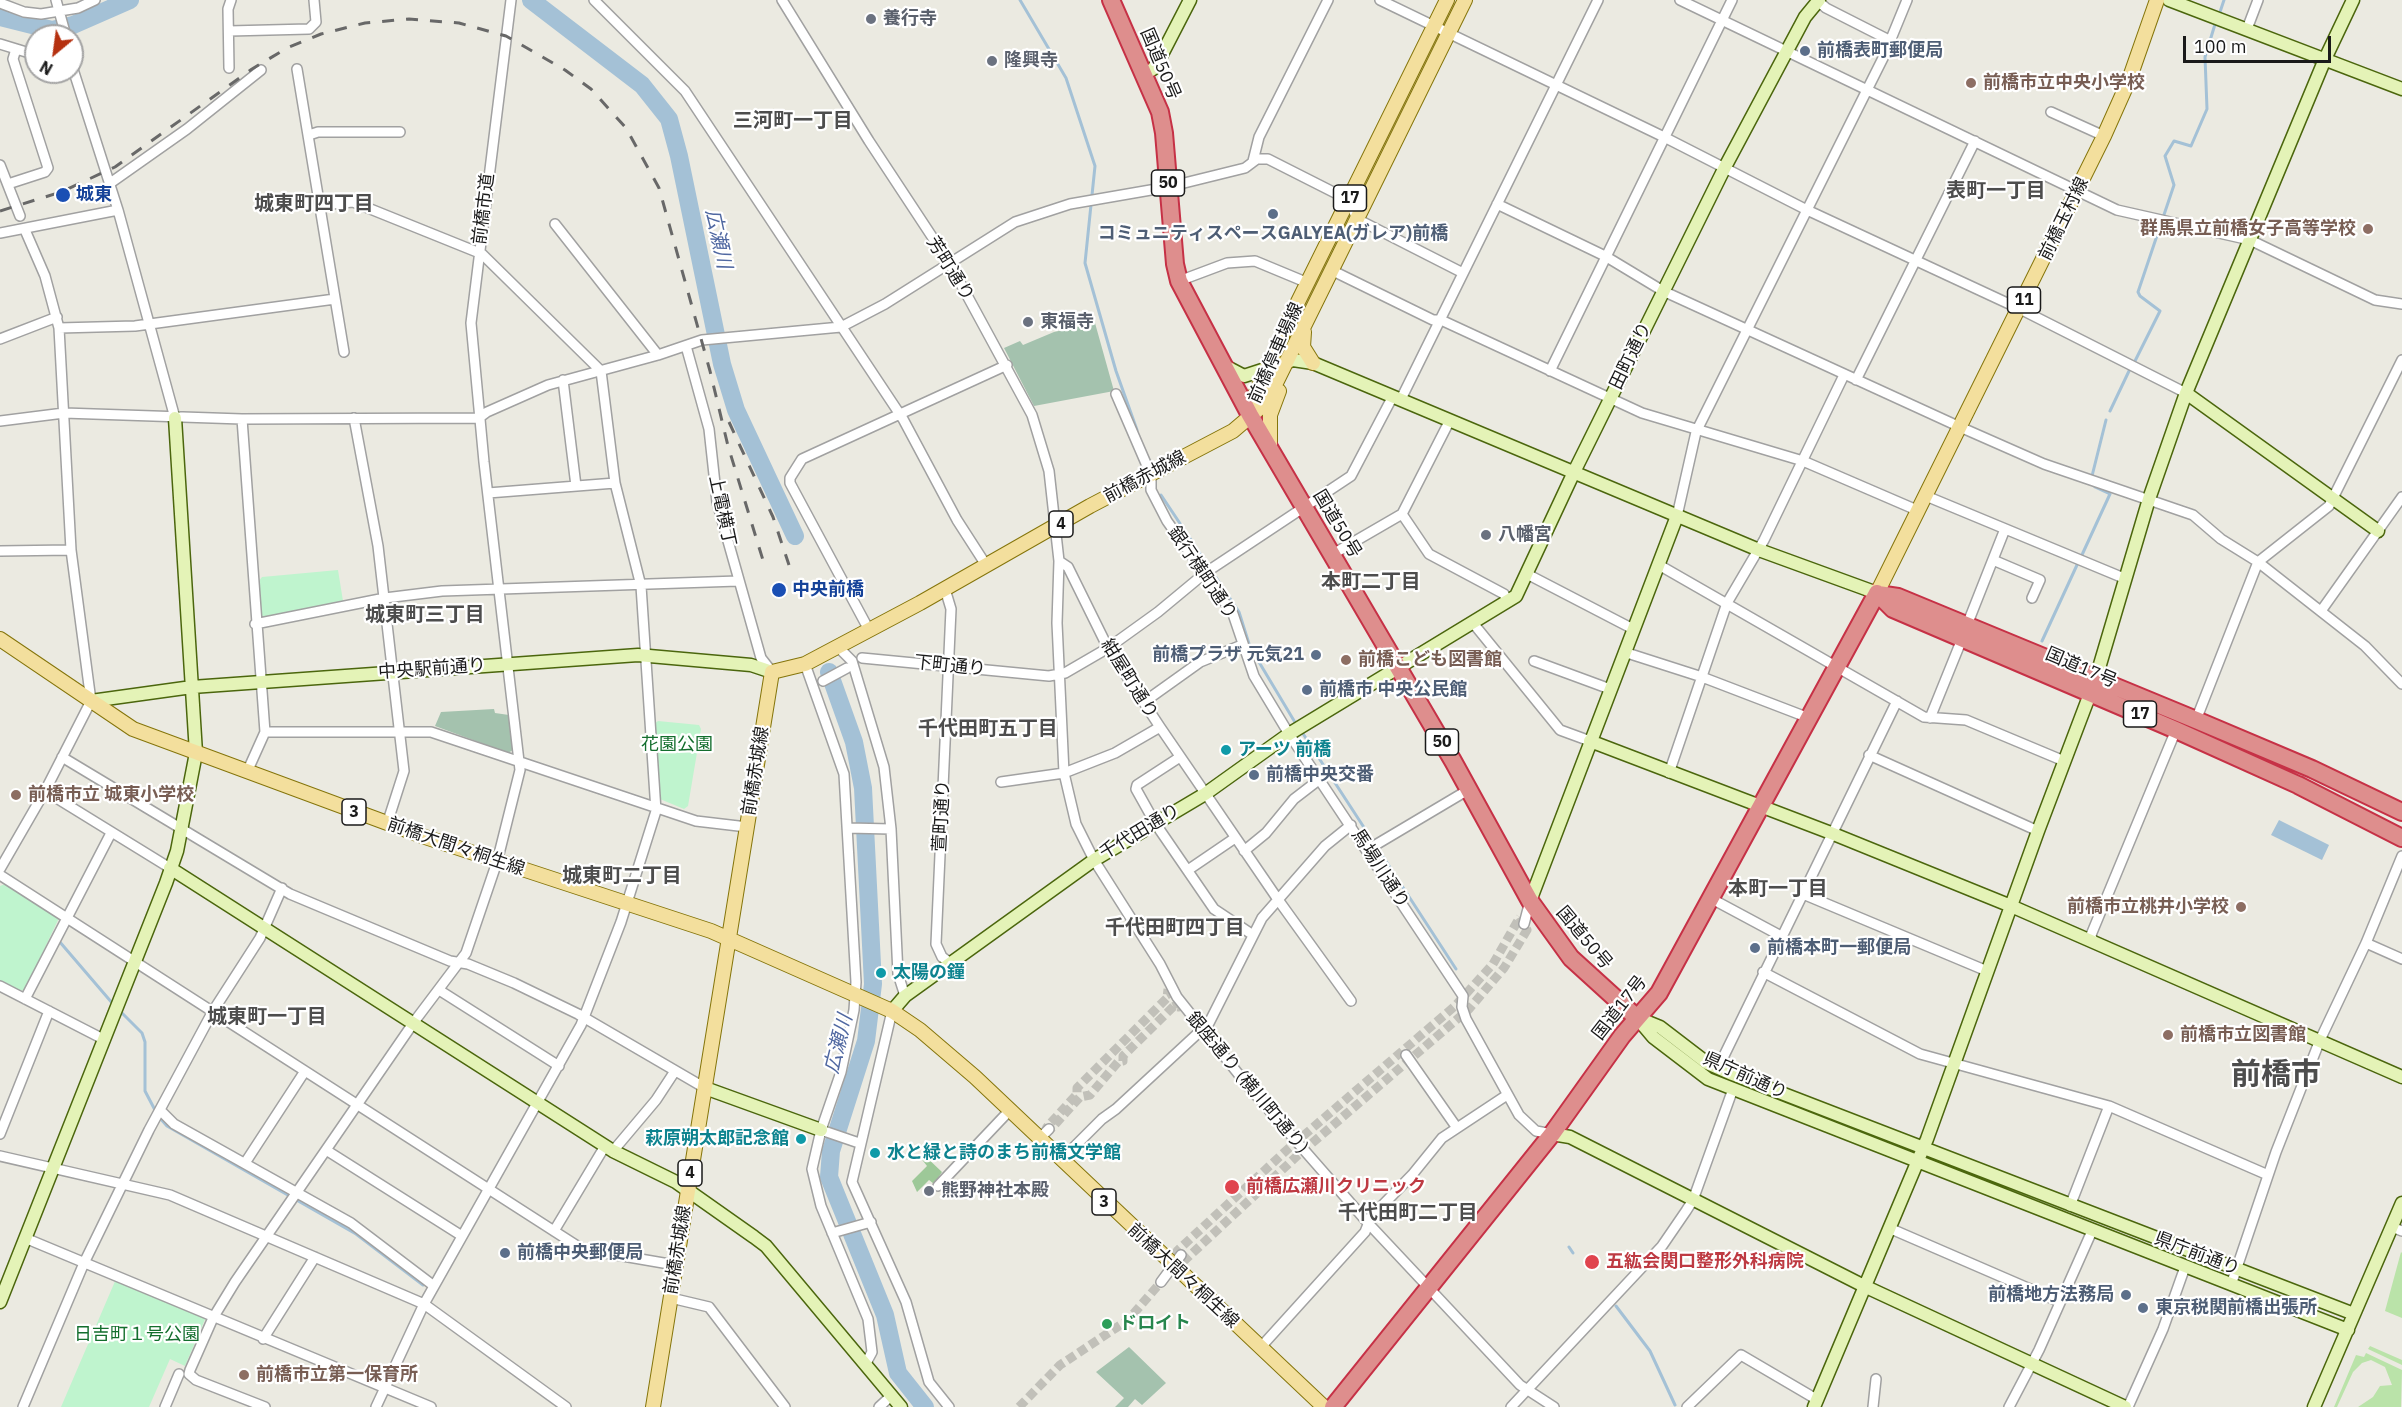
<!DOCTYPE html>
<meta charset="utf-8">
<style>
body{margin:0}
#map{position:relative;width:2402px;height:1407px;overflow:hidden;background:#ebeae1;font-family:"IBM Plex Sans",sans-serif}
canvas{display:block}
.north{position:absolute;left:24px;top:24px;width:60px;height:60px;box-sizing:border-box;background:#fff;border:2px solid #a3a3a3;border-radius:50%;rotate:209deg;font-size:16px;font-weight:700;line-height:24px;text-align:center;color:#1a1a1a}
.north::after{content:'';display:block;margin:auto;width:21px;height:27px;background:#b53110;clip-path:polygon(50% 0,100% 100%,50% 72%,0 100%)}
.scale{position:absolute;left:2183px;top:36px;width:148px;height:27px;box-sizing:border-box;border:3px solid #1a1a1a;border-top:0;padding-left:8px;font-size:18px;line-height:21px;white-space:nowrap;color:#1a1a1a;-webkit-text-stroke:4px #fff;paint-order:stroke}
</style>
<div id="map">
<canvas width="2402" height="1407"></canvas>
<div class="north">N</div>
<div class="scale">100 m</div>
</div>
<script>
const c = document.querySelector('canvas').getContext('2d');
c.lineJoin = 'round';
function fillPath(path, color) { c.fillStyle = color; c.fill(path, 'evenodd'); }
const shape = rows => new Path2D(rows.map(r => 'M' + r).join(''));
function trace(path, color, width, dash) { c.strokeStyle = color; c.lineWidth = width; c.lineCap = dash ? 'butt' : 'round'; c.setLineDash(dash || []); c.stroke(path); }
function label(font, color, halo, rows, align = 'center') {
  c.font = font + ' "IBM Plex Sans","Noto Sans JP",sans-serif'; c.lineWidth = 4.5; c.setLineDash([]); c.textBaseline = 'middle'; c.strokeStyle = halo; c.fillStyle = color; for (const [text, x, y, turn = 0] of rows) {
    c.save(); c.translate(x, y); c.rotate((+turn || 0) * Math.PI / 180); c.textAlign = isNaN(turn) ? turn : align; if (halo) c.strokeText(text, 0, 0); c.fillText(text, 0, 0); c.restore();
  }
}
fillPath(shape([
 [2401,1252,2402,1253,2402,1318,2385,1311],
 [2370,1346,2402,1360,2402,1365,2368,1349],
 [2366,1353,2402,1370,2401,1407,2358,1407,2373,1397,2380,1386,2392,1385,2385,1367,2371,1360,2362,1363,2353,1372,2337,1407,2334,1407,2356,1355,2364,1357]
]), '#bae3a9');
fillPath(shape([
 [923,1154,942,1172,934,1184,929,1180,917,1192,912,1181,927,1166,920,1157]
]), '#9dc898');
fillPath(shape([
 [1095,323,1114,391,1034,406,1004,348,1020,341,1023,345,1054,332],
 [494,709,495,713,509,715,513,750,508,753,435,726,441,712],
 [1129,1347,1166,1383,1142,1405,1135,1399,1128,1407,1115,1407,1124,1398,1096,1372]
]), '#a4c2ae');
fillPath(shape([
 [338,570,343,601,266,617,260,615,258,582,262,577],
 [658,721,699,725,701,729,688,806,684,809,660,799,654,724],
 [5,884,59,918,25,990,19,991,0,982,0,886],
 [116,1279,206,1317,185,1366,170,1359,149,1407,61,1407]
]), '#bff4ce');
fillPath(shape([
 [2279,820,2329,845,2322,860,2271,835]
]), '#a4c1d6');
trace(shape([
 [1020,0,1066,78,1095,166,1085,263,1116,371,1137,430],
 [2219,15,2224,0],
 [2135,361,2160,311,2140,296,2138,292,2174,185,2165,156,2174,141,2191,146,2207,109,2205,57,2216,21],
 [2110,411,2129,371],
 [2092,476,2106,420],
 [1161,495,1239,612,1250,647,1296,724],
 [2081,557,2110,494,2095,487],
 [2042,641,2077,565],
 [1300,729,1456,969],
 [59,941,113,1004],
 [120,1011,142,1033,145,1042,145,1091,156,1112],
 [159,1117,167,1126,356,1234,423,1285],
 [1569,1247,1573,1253],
 [1616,1306,1650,1351,1675,1405]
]), '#a4c1d6', 3);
trace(shape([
 [531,0,642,85,669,119,679,156,722,364,736,410,795,536],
 [0,17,52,30,73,25,130,0],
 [829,672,854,742,863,788,873,984,866,1041,831,1151,829,1177,885,1315,898,1373,925,1407]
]), '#a4c1d6', 18);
trace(shape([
 [1520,917,1527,930,1504,968,1469,1009,1297,1156,1185,1260,1177,1251,1289,1148,1455,1006,1493,964,1520,917],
 [1168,989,1179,1007,1174,1006,1123,1056,1123,1061,1118,1062,1090,1095,1080,1097,1050,1130,1047,1127,1077,1094,1077,1088,1167,998,1168,989],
 [1019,1407,1060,1365,1128,1320,1161,1282]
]), '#c1c0b9', 9, [9, 4.5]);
const street = shape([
 [56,0,66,36],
 [594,0,685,91,903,419,957,520,986,565],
 [782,0,869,141,950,264,1032,415,1049,471,1059,561,1057,623,1064,773,1076,824,1094,860,1160,964,1177,997,1248,1086,1368,1223,1520,1385,1554,1407],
 [1380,0,1664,137,1807,210,2020,309,2186,393],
 [1680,0,2117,210,2250,240,2375,300,2402,304],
 [1818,1,1826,8,1891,41],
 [0,3,24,12,41,14,78,8,95,0],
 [2247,29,2258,0],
 [229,31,309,29,316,22,314,0],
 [0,44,36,55],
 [72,66,118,210,175,418],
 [229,68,228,9,231,0],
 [297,69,344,352],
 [2051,112,2104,136],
 [309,135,318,132,400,132],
 [1253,161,1259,137,1328,0],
 [0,165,20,216],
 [8,184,45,172,48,168,13,59,16,49],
 [109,184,187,129,261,70],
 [1497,204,1605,256,1663,291,1960,427,2044,464,2193,515,2221,539,2258,562,2365,646,2402,684],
 [321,205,353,202,482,254,601,371,615,483,641,586,656,811,621,922,581,1025,424,1304,376,1407],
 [555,224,658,355],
 [25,230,45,276,59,328,71,550,91,701,45,791],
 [0,233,118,210],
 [1331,270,1433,320,1441,320,1642,413,1803,461,1919,511],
 [1179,281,1227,263,1255,261,1308,283],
 [59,328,135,326,335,299],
 [0,339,57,317],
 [686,346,709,429,717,502,761,658,772,672],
 [1550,371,1732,0],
 [563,380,576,486],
 [1856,380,1975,141],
 [1116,394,1151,475,1151,490,1167,521,1233,614,1254,676,1289,734,1463,996,1462,1007,1466,1019,1519,1115,1536,1131,1552,1134],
 [1401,399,1598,0],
 [354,418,378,546,404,771,387,824],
 [242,419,265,732],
 [0,421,64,413,242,419,479,418,487,412,548,385,658,355,702,340,841,327,885,304,1015,222,1070,204,1168,187,1245,168,1257,159,1268,159,1349,200,1357,219,1463,273],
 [488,493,615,483],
 [1926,496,2126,579],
 [1402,514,1429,554,1504,594,1508,602],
 [1677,516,1696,432,1884,56,1907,0],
 [0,551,71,550],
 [1333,554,1402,514,1450,420],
 [1993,560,2040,580,2032,598],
 [1059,561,1068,567,1108,648,1160,727,1279,901,1351,1001],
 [1659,565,1924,717,1966,720,2064,761],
 [1527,574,1633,629],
 [945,589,951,609,936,944,942,957,949,962],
 [2321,611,2402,497],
 [1473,623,1560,730,1590,741],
 [255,624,385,598,442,591,738,581],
 [1967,625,2005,529],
 [869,630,790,483,790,478,802,459,1007,365],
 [838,647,852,661,884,767,891,829,898,974,905,996],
 [1624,652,1702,677,1809,718],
 [862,658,1049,676,1065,673,1108,648,1158,612,1205,573,1351,476,1393,396],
 [1534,661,1610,689],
 [805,664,844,774,856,982,854,1010,841,1072,821,1130,812,1169,821,1206,868,1319,872,1352,865,1365],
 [823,681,847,668],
 [1144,702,1200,662,1242,645],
 [1930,718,1962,639],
 [2196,720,2258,562,2329,506,2402,360],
 [1869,755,2038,831],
 [62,757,290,894,450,961,468,964,514,983,578,1014,705,1088],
 [1180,757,1137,785,1136,789,1155,823,1214,909,1253,935],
 [247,772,265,732,431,732,696,821,747,827],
 [1669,773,1727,603,1764,540,1844,375],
 [1001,782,1064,773,1115,753,1160,727],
 [848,828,891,829],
 [1367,850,1468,790],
 [1244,851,1266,833,1294,799,1320,779],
 [0,869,45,791,170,868],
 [1188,870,1235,838],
 [0,875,582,1249,675,1265],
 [1803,894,1987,971],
 [1712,899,1781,936],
 [1524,924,1530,901],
 [2093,942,2091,935,2176,730],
 [2366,943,2402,959],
 [1763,972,1920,1054,2109,1106,2268,1175],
 [0,986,105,1040],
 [439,990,559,1066],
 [25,999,111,833],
 [892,1011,852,1182,906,1302,929,1382,949,1407],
 [1406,1055,1457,1128],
 [1718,1068,1897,701],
 [160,1110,174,1124,351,1223,434,1286],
 [821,1130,859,1143],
 [0,1134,49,1011],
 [1039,1139,1049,1129],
 [326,1150,462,1236],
 [613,1151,656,1100,675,1071],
 [0,1156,170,1195,424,1304,566,1407],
 [1061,1160,1102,1119,1116,1109,1209,1023,1262,918,1325,846,1351,825],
 [245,1163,305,1071],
 [938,1186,1010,1110],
 [2070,1206,2109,1106],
 [2392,1227,2402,1231],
 [1889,1228,2060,1302],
 [554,1231,605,1146],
 [832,1233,871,1222],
 [25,1238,431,1407],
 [1161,1282,1181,1255],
 [2231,1285,2276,1152,2320,1040,2366,943,2402,856],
 [671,1298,709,1307,785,1407],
 [263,1339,315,1257],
 [1260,1348,1365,1232,1371,1217,1412,1175,1442,1138,1507,1095],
 [23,1407,84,1263,149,1130,213,1011,260,938,282,888],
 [165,1407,179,1374],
 [265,1407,196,1380,189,1374,190,1370,213,1318,235,1282,414,1022,466,953,497,862,520,770,484,462,471,323,511,0],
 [879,1407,891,1396],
 [1511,1407,1662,1246,1686,1211,1693,1200,1733,1089],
 [1687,1407,1741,1355,1816,1399],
 [1873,1407,1876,1379],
 [2009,1407,2039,1350,2092,1231],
 [2128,1407,2163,1329,2185,1267]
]);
const secondary = shape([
 [2169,0,2402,89],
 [1144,74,1153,69,1158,62,1190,0],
 [1225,366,1244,376,1293,360,1313,363,1759,550,1877,593],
 [2186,393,2378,531],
 [91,701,192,687,638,655,751,665,772,672],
 [1590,741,1831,833,2011,906,2402,1077],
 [170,868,613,1151,676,1182,754,1237,766,1246,901,1407],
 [1530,901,1677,516],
 [892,1011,905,996,1094,860,1205,794,1289,734,1516,596,1574,472,1725,167,1805,17,1819,0],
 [1637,1018,1653,1037,1708,1079,2348,1330],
 [1638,1018,1660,1027,1707,1063,1732,1074,2354,1314],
 [705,1088,821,1130],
 [1552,1134,1570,1137,1864,1286,2125,1407],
 [0,1302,166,883,177,851,196,753,175,418],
 [1814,1407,1927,1139,2038,831,2096,678,2149,499,2186,393,2325,59,2353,0],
 [2314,1407,2402,1203]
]);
const primary = shape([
 [1304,332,1303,347,1313,363],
 [1250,415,1254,397,1289,320,1447,0],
 [1270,446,1270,415,1279,391],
 [1877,593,2104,136,2129,80,2157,0],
 [0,639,133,729,425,837,711,931,892,1011,920,1030,975,1077,1324,1407],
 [653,1407,772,672,805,664,920,603,1090,506,1233,431,1260,408,1271,393,1465,0]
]);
const highway = shape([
 [1111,0,1160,112,1164,133,1175,264,1179,281,1250,415,1453,761,1530,901,1571,958,1637,1018],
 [1877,593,1893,609,2176,730,2298,785,2402,838],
 [1878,594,1898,597,2196,720,2312,769,2402,812],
 [1333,1407,1552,1134,1622,1036,1659,993,1877,593]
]);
trace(street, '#a1a1a1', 12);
trace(secondary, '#4b660d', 15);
trace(primary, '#85750b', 16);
trace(highway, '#c63146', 20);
trace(street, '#fff', 9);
trace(secondary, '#e4f3b7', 12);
trace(primary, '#f3df9d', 14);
trace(highway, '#de8e8d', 16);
trace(shape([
 [0,211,61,192,115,167,252,69,287,48,321,34,365,23,409,19,459,23,506,36,565,70,591,89,626,128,659,188,710,371,728,446,766,570],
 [729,422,773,517,789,565]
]), '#686868', 3, [12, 12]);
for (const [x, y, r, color] of [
 [871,19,6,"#6b7280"],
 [1805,51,6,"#5c6f8a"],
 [992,61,6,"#6b7280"],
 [1971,83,6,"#8d6e63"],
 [63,195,8,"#1a4fb4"],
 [1273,214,6,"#5c6f8a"],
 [2368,229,6,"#8d6e63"],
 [1028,322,6,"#6b7280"],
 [1486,535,6,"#6b7280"],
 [779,590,8,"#1a4fb4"],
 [1316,655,6,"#5c6f8a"],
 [1346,660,6,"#8d6e63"],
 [1307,690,6,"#5c6f8a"],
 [1226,750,6,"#0f9aa8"],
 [1254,775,6,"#5c6f8a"],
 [16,795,6,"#8d6e63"],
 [2241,907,6,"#8d6e63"],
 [1755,948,6,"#5c6f8a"],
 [881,973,6,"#0f9aa8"],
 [2168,1035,6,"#8d6e63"],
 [801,1139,6,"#0f9aa8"],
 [875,1153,6,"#0f9aa8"],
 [1232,1187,8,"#e0444e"],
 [929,1191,6,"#6b7280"],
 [505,1253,6,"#5c6f8a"],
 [1592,1262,8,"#e0444e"],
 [2126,1295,6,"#5c6f8a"],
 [2143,1308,6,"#5c6f8a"],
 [1107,1324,6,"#2e9e5b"],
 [244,1375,6,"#8d6e63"]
]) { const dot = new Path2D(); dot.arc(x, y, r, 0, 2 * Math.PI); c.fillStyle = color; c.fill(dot); trace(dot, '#fff', 2); }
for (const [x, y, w] of [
 [1168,183,33],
 [1350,198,33],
 [2024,300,33],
 [1061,524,24],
 [2140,714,33],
 [1442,742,33],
 [354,812,24],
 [690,1173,24],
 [1104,1202,24]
]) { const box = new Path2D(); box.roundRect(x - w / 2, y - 13, w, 26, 4.5); c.fillStyle = '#fff'; c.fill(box); trace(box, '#1a1a1a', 1.5); }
label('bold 16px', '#1a1a1a', null, [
 ["50",1168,183],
 ["17",1350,198],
 ["11",2024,300],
 ["4",1061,524],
 ["17",2140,714],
 ["50",1442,742],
 ["3",354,812],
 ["4",690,1173],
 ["3",1104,1202]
]);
label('bold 18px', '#5b616d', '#fff', [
 ["養行寺",883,19],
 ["隆興寺",1004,61],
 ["東福寺",1040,322],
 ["八幡宮",1498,535],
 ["熊野神社本殿",941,1191]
], 'left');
label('bold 18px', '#4e5e75', '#fff', [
 ["前橋表町郵便局",1817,51],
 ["コミュニティスペースGALYEA(ガレア)前橋",1273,234,"center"],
 ["前橋プラザ 元気21",1304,655,"right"],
 ["前橋市 中央公民館",1319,690],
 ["前橋中央交番",1266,775],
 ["前橋本町一郵便局",1767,948],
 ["前橋中央郵便局",517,1253],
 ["前橋地方法務局",2114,1295,"right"],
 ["東京税関前橋出張所",2155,1308]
], 'left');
label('18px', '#1a1a1a', '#fff', [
 ["国道50号",1160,64,67],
 ["前橋市道",484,209,-83],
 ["前橋玉村線",2064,219,-64],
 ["芳町通り",950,269,58],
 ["前橋停車場線",1276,353,-66],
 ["田町通り",1631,356,-64],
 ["前橋赤城線",1145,477,-28],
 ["上電横丁",722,511,78],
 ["国道50号",1337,524,59],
 ["銀行横町通り",1202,573,56],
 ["下町通り",950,666,6],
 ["国道17号",2081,668,23],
 ["中央駅前通り",432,669,-4],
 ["紺屋町通り",1129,679,58],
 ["前橋赤城線",756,771,-81],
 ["萱町通り",942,816,-87],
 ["千代田通り",1140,832,-31],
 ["前橋大間々桐生線",456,847,19],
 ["馬場川通り",1380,869,57],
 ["国道50号",1584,938,50],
 ["国道17号",1620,1008,-52],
 ["県庁前通り",1745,1076,24],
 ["銀座通り (横川町通り)",1247,1083,50],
 ["前橋赤城線",678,1250,-81],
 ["県庁前通り",2197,1254,21],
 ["前橋大間々桐生線",1183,1276,43]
]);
label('bold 18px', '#785e54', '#fff', [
 ["前橋市立中央小学校",1983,83],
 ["群馬県立前橋女子高等学校",2356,229,"right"],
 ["前橋こども図書館",1358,660],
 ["前橋市立 城東小学校",28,795],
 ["前橋市立桃井小学校",2229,907,"right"],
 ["前橋市立図書館",2180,1035],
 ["前橋市立第一保育所",256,1375]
], 'left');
label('bold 18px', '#164399', '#fff', [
 ["城東",76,195],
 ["中央前橋",792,590]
], 'left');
label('18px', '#136e2d', '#fff', [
 ["花園公園",677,745],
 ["日吉町１号公園",137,1335]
]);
label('bold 18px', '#0d838f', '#fff', [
 ["アーツ 前橋",1238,750],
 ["太陽の鐘",893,973],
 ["萩原朔太郎記念館",789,1139,"right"],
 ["水と緑と詩のまち前橋文学館",887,1153]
], 'left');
label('bold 18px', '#be3a42', '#fff', [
 ["前橋広瀬川クリニック",1246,1187],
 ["五紘会関口整形外科病院",1606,1262]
], 'left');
label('bold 18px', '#27864d', '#fff', [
 ["ドロイト",1119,1324]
], 'left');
label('bold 20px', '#4d4d4d', '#fff', [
 ["三河町一丁目",793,121],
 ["表町一丁目",1996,191],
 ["城東町四丁目",314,204],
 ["本町二丁目",1371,582],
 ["城東町三丁目",425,615],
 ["千代田町五丁目",988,729],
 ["城東町二丁目",622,876],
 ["本町一丁目",1778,889],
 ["千代田町四丁目",1175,928],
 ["城東町一丁目",267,1017],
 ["千代田町二丁目",1408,1213]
]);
label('italic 20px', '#5068a1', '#fff', [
 ["広瀬川",718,239,78],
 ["広瀬川",839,1044,-76]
]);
label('bold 30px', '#4d4d4d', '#fff', [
 ["前橋市",2276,1075]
]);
</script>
